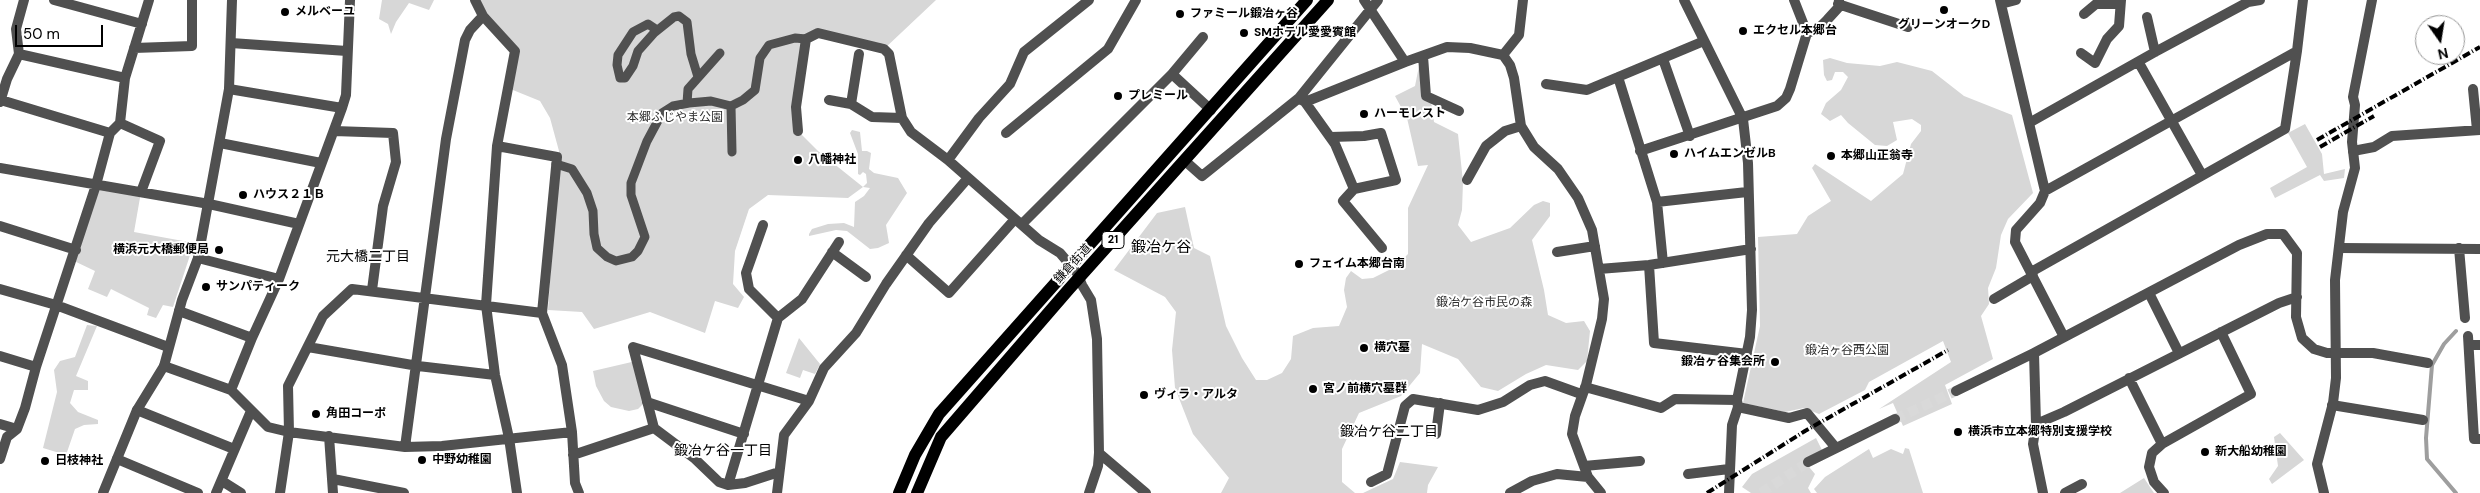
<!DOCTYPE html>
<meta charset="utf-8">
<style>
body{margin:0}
#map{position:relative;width:2480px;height:493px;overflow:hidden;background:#fff;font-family:"DM Sans",sans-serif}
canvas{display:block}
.north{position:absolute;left:2415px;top:15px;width:50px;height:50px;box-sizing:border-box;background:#fff;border:1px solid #999;border-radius:50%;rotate:167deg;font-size:14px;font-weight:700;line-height:20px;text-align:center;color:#000}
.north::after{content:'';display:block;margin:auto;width:18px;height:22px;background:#000;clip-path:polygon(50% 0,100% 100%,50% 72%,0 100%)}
.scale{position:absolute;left:15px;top:25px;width:88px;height:22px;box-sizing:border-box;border:2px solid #000;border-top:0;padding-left:6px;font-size:15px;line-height:18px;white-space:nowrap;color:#000;-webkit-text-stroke:4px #fff;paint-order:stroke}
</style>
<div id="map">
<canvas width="2480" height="493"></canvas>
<div class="north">N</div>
<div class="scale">50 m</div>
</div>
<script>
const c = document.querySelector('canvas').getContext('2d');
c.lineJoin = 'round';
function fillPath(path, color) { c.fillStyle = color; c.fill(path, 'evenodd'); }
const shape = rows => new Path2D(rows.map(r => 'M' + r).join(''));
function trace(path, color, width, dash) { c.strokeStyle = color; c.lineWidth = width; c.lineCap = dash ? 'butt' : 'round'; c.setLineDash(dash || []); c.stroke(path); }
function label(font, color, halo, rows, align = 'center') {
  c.font = font + ' "DM Sans","Noto Sans JP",sans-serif'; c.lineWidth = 4; c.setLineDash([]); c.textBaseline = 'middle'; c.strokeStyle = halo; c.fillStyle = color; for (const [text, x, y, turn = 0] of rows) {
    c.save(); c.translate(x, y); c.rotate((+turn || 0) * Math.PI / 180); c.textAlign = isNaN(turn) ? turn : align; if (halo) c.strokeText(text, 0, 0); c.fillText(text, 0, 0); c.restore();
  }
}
fillPath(shape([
 [382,0,434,0,429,10,409,3,396,22,391,34,388,24,379,19],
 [475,0,936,0,884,49,818,33,806,40,798,131,818,151,863,187,867,183,866,174,863,172,860,175,858,174,858,154,850,133,852,130,860,132,862,151,867,151,871,153,869,169,874,173,898,178,907,193,886,225,889,243,878,248,870,249,847,231,836,230,809,236,809,234,812,229,828,224,844,223,854,227,855,202,864,196,870,188,863,187,848,198,768,195,749,209,735,251,733,284,744,297,738,308,715,301,705,333,650,312,594,329,582,312,548,310,559,151,550,118,540,101,508,88,515,51],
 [1830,58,1847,63,1880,66,1897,62,1932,71,1964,96,2012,115,2033,193,2008,219,2001,235,1996,268,1988,288,1989,304,1981,316,1993,359,1945,385,1952,404,1903,426,1893,403,1879,409,1951,362,1943,341,1869,382,1865,390,1819,414,1804,408,1785,412,1743,403,1760,326,1758,237,1797,234,1808,216,1831,201,1812,168,1815,164,1871,201,1903,174,1911,144,1921,131,1921,125,1912,119,1893,122,1897,140,1887,146,1875,145,1848,123,1841,115,1830,121,1821,114,1826,103,1841,90,1848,77,1843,72,1835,72,1832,80,1827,81,1824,75,1823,60],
 [1426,65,1434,122,1458,134,1463,182,1462,210,1458,225,1471,242,1510,228,1534,205,1543,201,1550,203,1550,216,1532,240,1544,290,1548,315,1566,323,1584,321,1590,331,1587,361,1578,370,1546,365,1526,374,1498,391,1481,387,1458,359,1422,344,1420,373,1401,396,1359,413,1342,449,1342,482,1355,493,1221,493,1229,478,1193,434,1175,388,1172,350,1176,312,1165,297,1114,270,1157,213,1185,207,1194,248,1210,256,1226,326,1242,358,1256,380,1267,380,1282,373,1291,359,1293,336,1313,328,1339,326,1347,307,1344,290,1346,278,1351,271,1362,279,1373,278,1395,267,1408,254,1408,208,1428,165,1418,166,1407,118,1395,96,1415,86,1419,66],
 [2305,124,2322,154,2324,174,2345,169,2344,178,2324,181,2320,175,2275,198,2270,188,2307,167,2288,133],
 [96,185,141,192,134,232,194,243,173,307,163,305,156,318,147,315,149,308,111,289,107,297,88,289,95,271,72,260],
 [87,325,97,326,76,376,88,381,88,390,74,390,70,403,78,412,98,420,98,424,84,425,75,429,66,455,43,448,57,392,54,370,60,361,75,357],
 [799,338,820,364,815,374,803,370,800,378,786,373],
 [636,361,643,404,638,409,629,411,611,407,604,401,596,386,593,371],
 [2280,433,2304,460,2272,484,2269,479,2278,466,2274,437],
 [1816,438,1822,450,1804,461,1815,474,1808,488,1811,493,1751,493,1742,487,1752,474],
 [1905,448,1909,449,1923,493,1817,493,1814,489,1825,477,1869,449,1873,458,1891,449,1903,454],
 [1400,462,1438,467,1428,485,1427,493,1363,493,1393,479],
 [2144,478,2154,493,2120,493]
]), '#d7d7d7');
trace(shape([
 [2456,493,2427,459,2426,438,2432,365,2444,344,2456,331]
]), '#9e9e9e', 4);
trace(shape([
 [1895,419,1956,391],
 [1761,493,1808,462]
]), '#d9d9d9', 10, [10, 5]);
trace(shape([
 [657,30,648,24,633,32,618,55,617,65,620,78,625,78,633,66,638,51,654,33,674,17,679,16,687,22,691,54,698,77],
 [687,103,688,89,720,53],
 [731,106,732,152],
 [556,164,572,169,587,193,593,211,594,234,597,248,607,257,616,261,632,257,638,251,645,237,631,195,631,183,647,141,662,113,673,106,689,103,711,101,731,106,743,100,755,90,760,58,769,45,795,38,806,39]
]), '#505050', 9);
trace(shape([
 [54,0,142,24],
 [475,0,483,16,515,51,497,146,557,157,542,313,562,365,572,432,575,483,579,493],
 [1089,0,1024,52,1010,84,979,118,948,160,1039,240,1060,253,1077,273,1082,285,1091,300,1097,339,1099,453,1098,466,1089,493],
 [1364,0,1405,62],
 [1684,0,1743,119,1748,163,1752,310,1750,337,1737,400,1738,407,1732,425,1729,493],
 [1794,0,1807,33],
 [2000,0,2045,191,2040,203,2016,230,2015,242,2064,337],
 [1838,4,1908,27],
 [2001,4,2016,0],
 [2084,14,2096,4,2120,4],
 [2147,17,2155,52],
 [231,43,347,51],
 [134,48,192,46,192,0],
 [2081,53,2095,63,2107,39,2119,26,2121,0],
 [19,54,125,78],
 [1503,55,1519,35,1523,0],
 [1423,56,1426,96,1459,111],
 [1663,59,1690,136],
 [2139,63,2202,175],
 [1172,74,1203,37],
 [1618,77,1657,202,1663,263],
 [1546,84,1587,90,1704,41],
 [229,89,342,108],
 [2473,89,2477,130],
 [1299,98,1378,0],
 [1,100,110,133],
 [829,100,851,104,872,117,902,118],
 [0,102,7,79,19,54,16,29,24,0],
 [1305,102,1335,144,1354,189,1343,201,1382,248],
 [851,104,859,54],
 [120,123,160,141,141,192],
 [2029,123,2155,52,2248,2,2260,0],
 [334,131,393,133,396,162,383,206,372,290],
 [798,131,796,107,806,39,818,33,884,49,889,54,902,118,911,132,948,160],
 [1006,133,1108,49,1136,0],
 [1331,137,1364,136,1381,133,1396,180,1354,189],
 [220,143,321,163],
 [497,146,486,305,495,375,509,438,517,493],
 [1640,151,1777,106,1786,98,1790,89,1807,33,1818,29,1827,20,1838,8,1839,0],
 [2353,151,2374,147,2392,136,2480,130],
 [1184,160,1202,176,1299,98,1305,102,1405,62,1447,47,1470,48,1503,55,1510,65,1514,78,1521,126,1534,147,1558,169,1578,198,1592,230,1604,299,1602,319,1586,385,1575,416,1572,434,1588,477,1601,493],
 [0,168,209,204,299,224],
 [1467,180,1486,146,1505,131,1521,126],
 [2045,191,2297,51,2303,0],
 [1657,202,1747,192],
 [1022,224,1172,74,1211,110],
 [763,225,746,273,749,289,778,318],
 [0,226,76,250],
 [2340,248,2480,249],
 [2459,248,2465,318],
 [832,252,866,277],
 [1557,252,1595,246],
 [906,255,949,293,1015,219],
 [198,258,279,279],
 [1649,265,1654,343,1747,354],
 [1599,269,1649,265,1751,249],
 [2031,272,2285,129,2297,51],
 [0,289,56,305,168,347],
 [2149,293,2179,353],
 [1994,299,2033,276],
 [179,311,252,338],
 [2468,336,2474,439,2480,439],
 [2469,345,2480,345],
 [308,347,418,366,495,375],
 [0,356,36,367],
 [164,366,231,390,268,427,289,432,405,447,442,446,572,432],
 [2129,378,2162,444,2152,453,2149,467,2154,482,2164,493],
 [1585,387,1661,408,1675,399,1737,400],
 [231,390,252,338,279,279,342,108,346,95,350,0],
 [1956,391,2034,353],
 [647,402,744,434],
 [2332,405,2423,420],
 [1738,407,1789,418,1807,413,1836,448],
 [137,410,234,449],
 [0,424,17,429],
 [2036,424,2064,412,2279,303,2297,297],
 [1436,434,1440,403],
 [329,436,333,493],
 [2162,444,2251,394,2221,332],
 [405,447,446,139,465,40,470,30,483,16],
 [1099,453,1146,493],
 [573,455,654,428],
 [0,459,7,437,17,429,25,408,36,367,96,185,110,133,120,123,125,78,149,0],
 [117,459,198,493],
 [1808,462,1895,419],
 [1584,466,1640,461],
 [779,472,745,483,728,485,719,482,694,458,654,428,633,347,809,401],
 [1688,474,1729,469],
 [333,479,404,493],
 [222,481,241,493],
 [1371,482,1387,474,1405,406,1413,399,1478,410,1503,402,1530,385,1545,381,1581,394],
 [728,485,778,318,802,299,839,242],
 [216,493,251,411],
 [280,493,289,432,288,386,323,316,352,289,542,313],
 [777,493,784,435,809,401,824,368,856,333,886,284,929,223,968,178],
 [1510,493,1532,481,1557,474,1588,477],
 [2043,493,2033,444,2036,424,2034,353,2239,245,2267,234,2283,234,2297,253,2296,317,2302,338,2314,349,2327,353,2373,353,2428,363],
 [2065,493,2082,484]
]), '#505050', 10);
trace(shape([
 [103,493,137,410,164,366,182,300,198,258,229,89,232,0],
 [2324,493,2317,464,2333,403,2336,378,2335,280,2343,212,2355,168,2352,142,2355,105,2353,97,2372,0]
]), '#505050', 10);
trace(shape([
 [899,493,915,455,939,414,1307,0],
 [917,493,941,437,1069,289,1328,0]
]), '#000', 12);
trace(shape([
 [2317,140,2480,47],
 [2320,147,2374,116],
 [1707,493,1805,431,1948,350]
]), '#000', 4, [8, 2.5, 1, 2.5]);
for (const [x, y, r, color] of [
 [1944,10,5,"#000"],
 [285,12,5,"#000"],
 [1180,14,5,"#000"],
 [1743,31,5,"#000"],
 [1244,33,5,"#000"],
 [1118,96,5,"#000"],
 [1364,114,5,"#000"],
 [1674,154,5,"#000"],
 [1831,156,5,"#000"],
 [798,160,5,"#000"],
 [243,195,5,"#000"],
 [219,250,5,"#000"],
 [1299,264,5,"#000"],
 [206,287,5,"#000"],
 [1364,348,5,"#000"],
 [1775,362,5,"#000"],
 [1313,389,5,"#000"],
 [1144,395,5,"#000"],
 [316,414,5,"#000"],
 [1958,432,5,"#000"],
 [2205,452,5,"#000"],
 [422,460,5,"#000"],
 [45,461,5,"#000"]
]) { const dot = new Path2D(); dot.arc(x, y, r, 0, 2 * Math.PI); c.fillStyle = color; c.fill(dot); trace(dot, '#fff', 2); }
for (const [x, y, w] of [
 [1113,240,22]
]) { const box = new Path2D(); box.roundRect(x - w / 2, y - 8.5, w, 17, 4); c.fillStyle = '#fff'; c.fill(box); trace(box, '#000', 1); }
label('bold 11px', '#000', null, [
 ["21",1113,240]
]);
label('bold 12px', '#000', '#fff', [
 ["メルベーユ",295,12],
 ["ファミール鍛冶ヶ谷",1190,14],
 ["グリーンオークD",1944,25,"center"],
 ["エクセル本郷台",1753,31],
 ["SMホテル愛愛賓館",1254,33],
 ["プレミール",1128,96],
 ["ハーモレスト",1374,114],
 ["ハイムエンゼルB",1684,154],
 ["本郷山正翁寺",1841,156],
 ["八幡神社",808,160],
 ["ハウス２１Ｂ",253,195],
 ["横浜元大橋郵便局",209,250,"right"],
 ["フェイム本郷台南",1309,264],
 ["サンパティーク",216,287],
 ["横穴墓",1374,348],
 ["鍛冶ヶ谷集会所",1765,362,"right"],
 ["宮ノ前横穴墓群",1323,389],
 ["ヴィラ・アルタ",1154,395],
 ["角田コーポ",326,414],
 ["横浜市立本郷特別支援学校",1968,432],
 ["新大船幼稚園",2215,452],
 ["中野幼稚園",432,460],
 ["日枝神社",55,461]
], 'left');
label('12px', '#2e2e2e', '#fff', [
 ["本郷ふじやま公園",675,118],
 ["鍛冶ケ谷市民の森",1484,303],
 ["鍛冶ヶ谷西公園",1847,351]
]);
label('12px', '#000', '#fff', [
 ["鎌倉街道",1073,264,-47]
]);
label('14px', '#000', '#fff', [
 ["元大橋二丁目",368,257],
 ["鍛冶ケ谷二丁目",1389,432],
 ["鍛冶ケ谷一丁目",723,451]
]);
label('15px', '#000', '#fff', [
 ["鍛冶ケ谷",1161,248]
]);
</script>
